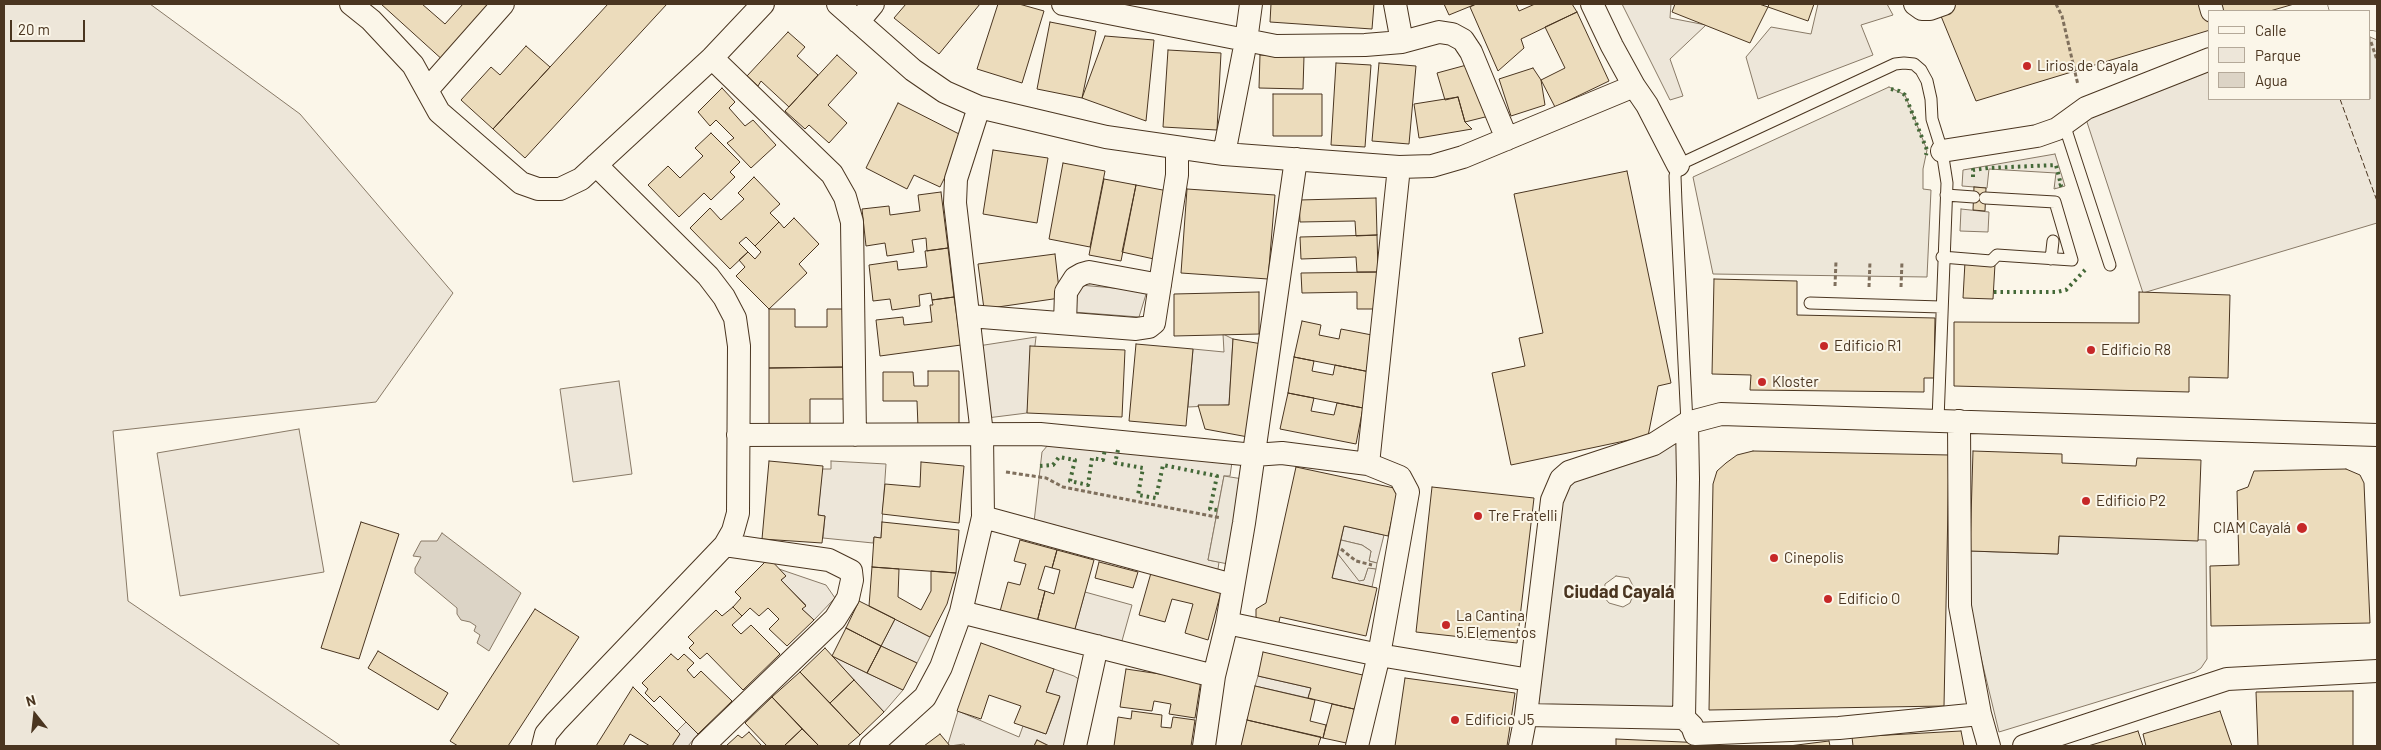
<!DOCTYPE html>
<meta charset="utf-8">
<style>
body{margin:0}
#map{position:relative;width:2381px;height:750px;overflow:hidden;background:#fbf6e9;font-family:Barlow,sans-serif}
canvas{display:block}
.frame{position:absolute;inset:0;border:5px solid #4a3520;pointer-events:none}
.legend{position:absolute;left:2208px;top:10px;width:162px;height:90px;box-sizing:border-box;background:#fbf6e9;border:1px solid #b4a999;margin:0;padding:6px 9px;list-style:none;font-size:15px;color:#4a3520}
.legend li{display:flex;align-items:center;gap:10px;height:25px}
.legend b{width:25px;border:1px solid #b4a999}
.north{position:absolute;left:10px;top:690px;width:50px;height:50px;-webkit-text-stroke:4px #fbf6e9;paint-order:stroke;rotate:344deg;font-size:14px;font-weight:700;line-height:20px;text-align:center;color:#4a3520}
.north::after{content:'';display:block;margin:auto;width:18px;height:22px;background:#4a3520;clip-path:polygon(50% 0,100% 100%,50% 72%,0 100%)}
.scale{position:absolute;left:10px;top:20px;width:75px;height:22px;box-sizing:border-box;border:2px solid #4a3520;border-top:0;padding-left:6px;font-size:15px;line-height:18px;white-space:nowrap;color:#4a3520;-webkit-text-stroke:4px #fbf6e9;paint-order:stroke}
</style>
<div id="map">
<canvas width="2381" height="750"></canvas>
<div class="frame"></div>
<ul class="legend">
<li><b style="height:6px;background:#fbf6e9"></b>Calle</li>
<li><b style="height:14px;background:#ede6d9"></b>Parque</li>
<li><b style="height:14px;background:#dcd4c6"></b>Agua</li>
</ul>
<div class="north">N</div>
<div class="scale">20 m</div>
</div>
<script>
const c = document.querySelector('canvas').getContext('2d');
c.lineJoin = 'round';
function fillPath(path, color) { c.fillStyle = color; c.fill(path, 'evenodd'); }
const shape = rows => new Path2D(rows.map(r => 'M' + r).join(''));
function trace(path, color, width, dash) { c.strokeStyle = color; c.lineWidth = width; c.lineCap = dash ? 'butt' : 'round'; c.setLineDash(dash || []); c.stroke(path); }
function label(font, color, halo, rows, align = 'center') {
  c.font = font + ' Barlow,sans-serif'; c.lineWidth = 4; c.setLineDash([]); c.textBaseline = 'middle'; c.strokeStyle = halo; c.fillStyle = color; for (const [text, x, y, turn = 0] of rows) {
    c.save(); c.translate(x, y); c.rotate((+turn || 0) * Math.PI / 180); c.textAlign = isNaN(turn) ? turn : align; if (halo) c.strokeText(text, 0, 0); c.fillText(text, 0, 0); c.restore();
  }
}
const green = shape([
 [4,4,150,4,300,114,453,293,376,402,113,431,128,601,341,746,4,746,4,4],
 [1622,4,1671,4,1670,18,1706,25,1670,59,1683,96,1670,100,1622,4],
 [1818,4,1887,4,1893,15,1861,25,1873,55,1758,99,1746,57,1771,27,1811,34,1818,4],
 [2370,37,2377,40,2377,223,2143,293,2085,116,2210,71,2210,99,2370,99,2370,37],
 [2055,154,2065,186,2054,189,2056,173,1989,169,1987,188,1962,186,1963,170,2055,154],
 [1961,209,1989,212,1988,232,1960,231,1961,209],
 [1080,285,1147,291,1139,317,1073,312,1080,285],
 [1223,334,1233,339,1229,405,1188,407,1193,349,1224,352,1223,334],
 [1036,337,1027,413,987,418,978,346,1036,337],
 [619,381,632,474,573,482,560,389,619,381],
 [299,429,324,572,180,596,157,453,299,429],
 [1048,445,1232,462,1230,476,1224,476,1208,560,1219,562,1218,569,1215,570,1034,522,1042,452,1048,445],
 [831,461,886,464,881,538,874,537,873,543,823,538,825,516,818,515,822,469,831,469,831,461],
 [1344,526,1384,535,1377,563,1369,561,1371,551,1362,545,1341,540,1344,526],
 [1338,554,1359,580,1364,580,1368,567,1376,569,1372,587,1332,578,1338,554],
 [779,569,826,585,835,598,814,620,802,609,806,605,781,580,786,576,779,569],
 [1085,592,1132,605,1120,648,1073,636,1085,592],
 [895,619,930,637,917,663,881,646,895,619],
 [832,656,867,673,903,690,884,712,832,656],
 [1054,669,1074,676,1085,683,1069,746,1049,746,1037,740,1034,746,966,746,964,744,950,746,948,744,958,711,1019,737,1023,726,1046,734,1060,697,1046,692,1054,669],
 [1258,676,1311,688,1308,698,1255,686,1258,676],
 [686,722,698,734,688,746,672,746,679,734,677,731,686,722]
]);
fillPath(green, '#ede6d9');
trace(green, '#887966', 1);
const parking = shape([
 [1889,87,1905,95,1927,150,1923,169,1923,189,1931,190,1927,277,1713,274,1693,177,1889,87],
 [1687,423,1684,718,1526,715,1561,479,1687,423],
 [1616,576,1629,578,1635,590,1630,603,1623,607,1609,603,1604,597,1605,584,1616,576],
 [1224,476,1243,479,1228,564,1208,560,1224,476],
 [2059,536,2206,540,2207,659,2201,668,2195,672,1999,732,1968,604,1970,551,2058,554,2059,536],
 [1341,540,1362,545,1371,551,1369,561,1377,563,1376,569,1368,568,1364,580,1359,581,1338,554,1341,540]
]);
fillPath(parking, '#ede7d9');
trace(parking, '#887966', 1);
const water = shape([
 [442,533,521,593,489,651,477,643,480,635,474,631,476,626,470,622,461,620,457,614,457,608,415,573,415,568,421,557,413,556,421,541,437,541,442,533]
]);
fillPath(water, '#dcd4c6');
trace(water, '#887966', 1);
const building = shape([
 [381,4,422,4,445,24,463,4,498,4,445,62,381,4],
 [608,4,667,4,525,158,493,129,608,4],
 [906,4,980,4,939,54,894,18,906,4],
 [998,4,1019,4,1044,11,1022,83,977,69,998,4],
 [1271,4,1374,4,1372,29,1270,22,1271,4],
 [1444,4,1476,4,1449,15,1444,4],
 [1476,4,1516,4,1519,11,1535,4,1572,4,1577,12,1521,39,1524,48,1498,71,1470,7,1476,4],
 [1675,4,1759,4,1768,7,1750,43,1672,12,1675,4],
 [1769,4,1814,4,1808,21,1768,7,1769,4],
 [1936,4,2294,4,2270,11,2210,11,2210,30,1976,101,1936,4],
 [1577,12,1609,81,1555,107,1541,80,1565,68,1545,27,1577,12],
 [1050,22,1096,31,1082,98,1037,89,1050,22],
 [788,32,805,47,797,56,818,75,789,107,761,81,758,86,747,76,788,32],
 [1105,36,1154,40,1146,121,1082,98,1105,36],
 [526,46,550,67,493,129,461,100,491,67,500,75,526,46],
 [1168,50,1221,53,1217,130,1163,127,1168,50],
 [837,55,857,73,828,105,847,123,829,143,809,125,805,129,785,111,837,55],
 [1260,55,1304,56,1303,89,1259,88,1260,55],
 [1336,63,1371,65,1365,147,1331,145,1336,63],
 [1379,63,1416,66,1409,144,1372,141,1379,63],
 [1474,63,1489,116,1465,122,1458,97,1445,100,1437,73,1474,63],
 [1533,68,1541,80,1545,105,1511,116,1499,79,1533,68],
 [722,88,735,102,729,108,745,126,753,120,776,145,751,168,727,143,734,138,716,120,710,126,698,112,722,88],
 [1273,94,1322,94,1322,136,1273,136,1273,94],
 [1458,97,1465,122,1472,129,1419,138,1414,104,1458,97],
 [898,103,965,137,940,187,914,175,907,189,866,168,898,103],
 [711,133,740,162,730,172,735,177,711,200,704,193,679,217,648,185,668,166,680,178,703,156,695,148,711,133],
 [993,150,1048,158,1037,223,983,214,993,150],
 [1063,163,1105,171,1090,247,1049,239,1063,163],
 [1627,171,1671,383,1658,386,1648,436,1511,465,1492,373,1525,366,1519,338,1543,333,1514,194,1627,171],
 [754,177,780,204,770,213,779,222,755,246,746,237,739,243,748,252,730,269,690,228,710,208,721,220,744,199,738,193,754,177],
 [1104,179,1136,185,1121,261,1089,255,1104,179],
 [1136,185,1168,191,1154,259,1122,252,1136,185],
 [1974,187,1986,188,1985,211,1973,210,1974,187],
 [1187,189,1275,195,1268,279,1181,273,1187,189],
 [941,192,948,248,927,251,926,238,912,240,914,252,887,256,885,243,866,246,862,209,889,206,890,215,920,211,918,195,941,192],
 [1376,198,1377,235,1356,236,1355,221,1300,222,1299,200,1376,198],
 [794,218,819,244,799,264,807,273,769,309,736,276,745,267,739,260,748,252,755,259,761,252,755,246,779,222,784,228,794,218],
 [1377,235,1378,272,1357,272,1356,257,1301,259,1300,237,1377,235],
 [948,248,954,297,932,300,931,293,919,295,920,306,892,310,890,299,873,301,869,265,897,261,898,270,927,267,925,251,948,248],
 [1055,254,1060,298,984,309,978,264,1055,254],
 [1965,262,1995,264,1993,299,1963,298,1965,262],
 [1378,272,1378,309,1357,309,1357,292,1302,293,1301,273,1378,272],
 [1714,279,1797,281,1797,315,1935,318,1934,378,1924,378,1924,392,1750,390,1751,375,1712,374,1714,279],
 [1259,292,1259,334,1174,336,1174,294,1259,292],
 [2139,292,2230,295,2228,378,2189,377,2189,392,1954,386,1954,322,2139,323,2139,292],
 [954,297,961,345,880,356,876,320,903,317,904,325,932,322,930,305,933,305,932,300,954,297],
 [769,309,795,309,795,327,827,327,827,309,849,309,849,367,769,368,769,309],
 [1302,321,1321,325,1319,335,1339,339,1341,329,1377,336,1370,372,1294,357,1302,321],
 [1233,339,1262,344,1248,437,1205,429,1198,405,1229,405,1233,339],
 [1136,344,1193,349,1186,426,1129,421,1136,344],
 [1030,346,1125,350,1122,417,1027,413,1030,346],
 [1294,357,1314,361,1312,371,1333,375,1335,365,1370,372,1363,408,1288,393,1294,357],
 [849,367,849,399,810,399,810,425,769,425,769,368,849,367],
 [928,371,959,371,959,427,918,427,917,401,883,401,883,372,913,372,914,386,928,386,928,371],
 [1288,393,1314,398,1311,411,1334,415,1337,403,1363,408,1356,444,1280,429,1288,393],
 [1753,451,1949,455,1944,706,1709,710,1713,484,1717,471,1726,463,1737,455,1753,451],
 [1973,451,2062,454,2062,463,2136,466,2137,458,2201,460,2198,541,2059,536,2058,554,1970,551,1973,451],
 [769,461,823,466,818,515,825,516,822,543,762,539,769,461],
 [921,462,964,466,959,523,882,514,885,484,920,487,921,462],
 [1296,467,1399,489,1388,536,1344,526,1332,578,1377,588,1366,636,1280,617,1279,622,1273,627,1256,620,1256,609,1266,603,1296,467],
 [2346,469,2360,475,2364,483,2370,623,2211,626,2210,566,2239,565,2237,491,2248,487,2254,471,2346,469],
 [1432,487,1534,498,1517,643,1416,632,1432,487],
 [361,522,399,534,359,659,321,648,361,522],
 [882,522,959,530,956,573,872,567,874,537,881,538,882,522],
 [1020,540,1057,550,1052,568,1045,566,1038,589,1045,591,1036,626,999,615,1008,582,1020,585,1026,564,1014,561,1020,540],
 [1057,550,1094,560,1073,636,1036,626,1045,591,1054,594,1060,570,1052,568,1057,550],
 [769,558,786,576,781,580,806,606,802,609,814,620,787,646,769,629,779,619,768,608,759,616,750,608,742,616,733,607,741,598,735,592,769,558],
 [1099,562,1138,572,1133,588,1095,578,1099,562],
 [872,567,899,569,898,597,921,610,931,591,931,571,956,573,947,604,930,637,869,606,872,567],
 [1151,573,1221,592,1208,640,1185,633,1193,604,1172,599,1165,622,1139,615,1151,573],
 [859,601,895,619,881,646,846,628,859,601],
 [733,607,742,616,732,625,741,634,751,625,780,654,743,690,707,653,700,659,689,648,694,643,688,637,716,610,722,616,733,607],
 [535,609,579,637,508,746,458,746,450,741,535,609],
 [846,628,881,646,867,673,832,656,846,628],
 [981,643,1054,669,1046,692,1060,696,1046,734,1014,723,1021,706,989,695,981,719,957,711,981,643],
 [881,646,917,663,903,690,867,673,881,646],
 [825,648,854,680,830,703,800,672,825,648],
 [378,651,448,693,438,710,368,668,378,651],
 [1263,652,1367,676,1358,710,1308,698,1311,688,1258,676,1263,652],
 [671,654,678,660,684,654,694,663,687,670,694,678,701,671,732,701,698,734,660,696,654,702,645,693,648,689,642,683,671,654],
 [1126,669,1201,680,1195,718,1169,714,1171,704,1154,701,1152,711,1120,707,1126,669],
 [800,672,860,735,847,746,819,746,772,697,800,672],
 [1405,678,1515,693,1507,746,1395,746,1405,678],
 [854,680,884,712,860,735,830,703,854,680],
 [1255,686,1315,700,1310,721,1326,725,1323,738,1247,720,1255,686],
 [633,687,680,734,672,746,650,746,630,734,623,746,596,746,633,687],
 [2353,691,2353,746,2258,746,2256,692,2353,691],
 [772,697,802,729,784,746,767,746,745,723,772,697],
 [1332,704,1358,710,1351,744,1323,738,1332,704],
 [1132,711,1162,715,1161,727,1171,728,1173,717,1195,720,1191,746,1114,746,1118,717,1131,719,1132,711],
 [2220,711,2232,746,2146,746,2143,734,2220,711],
 [1247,720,1321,737,1318,746,1241,746,1247,720],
 [802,729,819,746,784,746,802,729],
 [1961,731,1964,746,1853,746,1852,737,1961,731],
 [2138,731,2143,746,2088,746,2138,731],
 [749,732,762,746,726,746,738,735,742,738,749,732],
 [940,734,950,746,924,746,940,734],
 [1616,739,1705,743,1705,746,1616,746,1616,739],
 [1037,740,1049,746,1034,746,1037,740],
 [1829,741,1830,746,1789,746,1829,741]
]);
fillPath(building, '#ecdcbc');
trace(building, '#4a3520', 1);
const lane = shape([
 [2064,124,2110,265],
 [1946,195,1974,197],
 [1942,257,1991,261,1997,255,2072,260,2055,202,1985,198],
 [2051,259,2053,241],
 [1810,303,1941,307],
 [1684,425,1687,423,1676,203,1675,176,1678,165,1895,64,1904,63,1914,64,1921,70,1927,81,1931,99,1932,119,1942,151,1947,183,1938,420]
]);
const street = shape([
 [351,4,371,20,413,65,439,112,521,183,538,189,560,189,581,179,712,58,763,4],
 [838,4,913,70,945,92,979,107,1106,137,1224,154,1399,167,1432,166,1463,157,1634,86],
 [1063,4,1276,46,1365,45,1402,42,1439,32,1452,34,1463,40,1471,52,1507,139],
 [1395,4,1402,42],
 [1592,4,1612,46,1634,86,1647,105,1678,165],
 [1915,4,1922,9,1930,9,1944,4],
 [2210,4,2212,11],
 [858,22,873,4],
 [712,58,832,174,845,197,852,222,855,435],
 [427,90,503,4],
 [1942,151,2037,136,2057,129,2086,108,2210,59],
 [1224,154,1246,41,1251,4],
 [969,316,1136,329,1149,327,1154,323,1177,175,1177,149],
 [1065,323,1066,292,1075,278,1082,274,1089,272,1160,285],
 [1959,421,1960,606,1980,714,1989,746],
 [1687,423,1688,479,1684,718,1526,715,1552,500,1561,479,1569,472,1654,444,1687,423],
 [738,435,1040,434,1254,455,1282,453,1368,464,1400,477,1408,492,1379,655,1357,746],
 [1368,464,1399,167],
 [983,517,1233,585],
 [961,612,1214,676],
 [1227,623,1379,655,1530,680],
 [1684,718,1692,726,1695,734,1839,728,1980,714],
 [543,746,546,734,556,722,725,545,733,531,738,513,739,346,735,318,724,297,708,276,596,165],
 [703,746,835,619,848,598,852,580,851,571,829,560,725,545],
 [871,746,925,697,941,667,961,612,983,517,982,434,955,203,956,179,979,107],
 [1075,746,1097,646],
 [1204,746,1214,676,1227,623,1244,523,1296,159],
 [1520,746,1526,715,1684,718,1688,479,1687,423,1721,414,2377,435],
 [2024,746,2227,679,2377,671]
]);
const secondary = shape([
 [2342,4,2344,8,2352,11],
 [2370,16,2377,17]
]);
trace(lane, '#4a3520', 13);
trace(street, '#4a3520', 24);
trace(secondary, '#4a3520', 29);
trace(shape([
 [2056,4,2062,16,2078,85],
 [2371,42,2377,60],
 [1835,286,1836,261],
 [1869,287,1870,261],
 [1901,287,1902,261],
 [1006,472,1046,478,1063,487,1221,518],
 [1341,549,1356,561,1372,565]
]), '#7f6f5c', 3, [4, 2.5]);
trace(lane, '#fbf6e9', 11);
trace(street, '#fbf6e9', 22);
trace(secondary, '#fbf6e9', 28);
trace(shape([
 [1891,89,1899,91,1905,95,1927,150,1926,155],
 [1973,177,1973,170,1988,168,2056,165,2061,185,2055,187],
 [1994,292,2057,292,2066,290,2085,270],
 [1118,450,1115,463,1143,468,1138,495,1156,498,1163,465,1217,476,1210,509,1217,510],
 [1040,466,1053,465,1059,457,1075,460,1070,481,1088,485,1092,458,1103,460,1105,449]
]), '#436837', 4, [2.5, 4]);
trace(shape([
 [2340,99,2377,201]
]), '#4a3520', 1, [6, 2.5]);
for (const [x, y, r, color] of [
 [2027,66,5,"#c62828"],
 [1824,346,5,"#c62828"],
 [2091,350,5,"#c62828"],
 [1762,382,5,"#c62828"],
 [2086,501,5,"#c62828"],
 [1478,516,5,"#c62828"],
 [2302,528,6,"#c62828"],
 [1774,558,5,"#c62828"],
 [1828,599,5,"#c62828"],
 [1446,625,5,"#c62828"],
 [1455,720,5,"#c62828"]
]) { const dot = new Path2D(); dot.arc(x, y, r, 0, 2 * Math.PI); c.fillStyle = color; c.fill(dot); trace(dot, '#fbf6e9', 2); }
label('15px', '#4a3520', '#fbf6e9', [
 ["Lirios de Cayala",2037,66],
 ["Edificio R1",1834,346],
 ["Edificio R8",2101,350],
 ["Kloster",1772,382],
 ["Edificio P2",2096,501],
 ["Tre Fratelli",1488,516],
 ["CIAM Cayalá",2291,528,"right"],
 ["Cinepolis",1784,558],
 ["Edificio O",1838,599],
 ["La Cantina",1456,616],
 ["5 Elementos",1456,633],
 ["Edificio J5",1465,720]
], 'left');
label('bold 18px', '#4a3520', '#fbf6e9', [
 ["Ciudad Cayalá",1619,592]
]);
</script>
